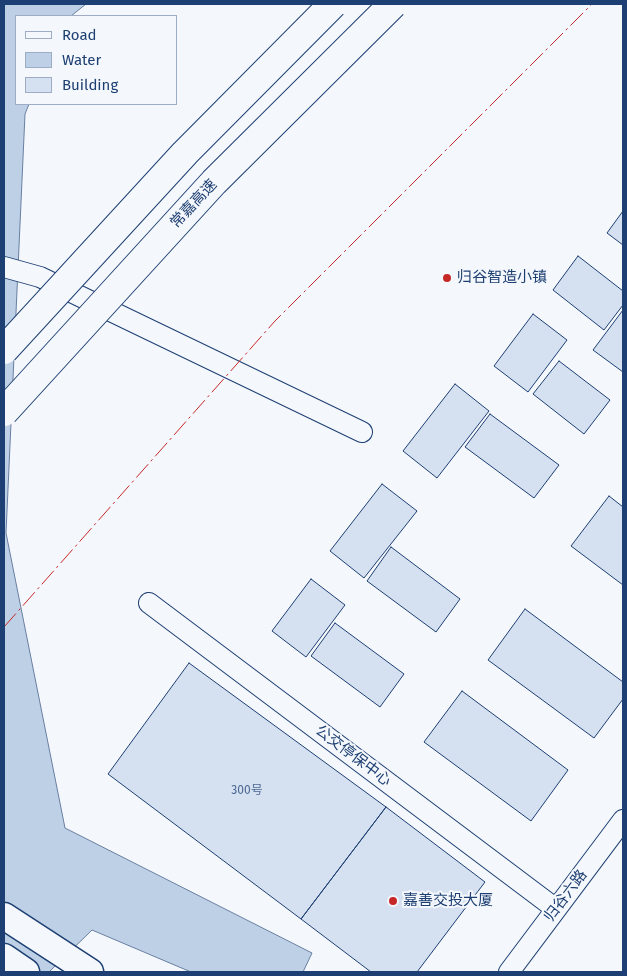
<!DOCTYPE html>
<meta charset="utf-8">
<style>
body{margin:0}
#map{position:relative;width:627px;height:976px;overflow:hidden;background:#f4f7fb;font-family:"Fira Sans",sans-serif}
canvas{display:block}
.frame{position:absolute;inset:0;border:5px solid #1d3f73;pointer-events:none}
.legend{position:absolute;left:15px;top:15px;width:162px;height:90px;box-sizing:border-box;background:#f4f7fb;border:1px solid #9eadc5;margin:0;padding:6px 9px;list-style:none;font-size:15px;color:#1d3f73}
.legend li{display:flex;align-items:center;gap:10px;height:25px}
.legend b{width:25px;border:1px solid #9eadc5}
</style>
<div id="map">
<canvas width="627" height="976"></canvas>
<div class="frame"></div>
<ul class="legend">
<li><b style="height:6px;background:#f4f7fb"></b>Road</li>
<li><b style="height:14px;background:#bed0e5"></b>Water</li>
<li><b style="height:14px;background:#d5e0f0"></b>Building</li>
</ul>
</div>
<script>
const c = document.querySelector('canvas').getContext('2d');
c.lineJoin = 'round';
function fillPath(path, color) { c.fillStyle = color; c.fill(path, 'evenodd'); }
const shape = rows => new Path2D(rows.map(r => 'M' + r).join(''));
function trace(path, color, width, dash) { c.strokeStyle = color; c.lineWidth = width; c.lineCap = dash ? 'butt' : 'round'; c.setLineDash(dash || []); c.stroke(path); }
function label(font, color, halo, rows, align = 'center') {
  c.font = font + ' "Fira Sans","Noto Sans SC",sans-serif'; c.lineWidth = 4; c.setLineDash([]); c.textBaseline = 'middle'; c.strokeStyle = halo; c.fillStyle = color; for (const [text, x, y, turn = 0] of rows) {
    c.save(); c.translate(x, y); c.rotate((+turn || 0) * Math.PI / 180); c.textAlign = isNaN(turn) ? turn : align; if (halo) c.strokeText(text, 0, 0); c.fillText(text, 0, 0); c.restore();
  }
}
const water = shape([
 [4,4,86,4,71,16,16,16,16,104,29,104,25,114,6,533,65,828,312,953,303,972,191,972,92,930,49,972,4,972,4,4]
]);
fillPath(water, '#bed0e5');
trace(water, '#687fa3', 1);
const building = shape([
 [623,211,623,245,607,233,623,211],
 [578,256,623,291,623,305,604,330,553,290,578,256],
 [623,310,623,372,593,350,623,310],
 [533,314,567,340,528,392,494,366,533,314],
 [559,361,610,400,584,434,533,394,559,361],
 [455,384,489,411,437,478,403,451,455,384],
 [490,414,559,465,534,498,465,447,490,414],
 [382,484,417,511,364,578,330,551,382,484],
 [609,496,623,507,623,585,571,546,609,496],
 [391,547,460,599,436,632,367,581,391,547],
 [311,579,345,605,306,657,272,631,311,579],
 [525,609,623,682,623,699,594,738,488,660,525,609],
 [335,623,404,674,380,707,311,656,335,623],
 [189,663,386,807,301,919,108,774,189,663],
 [462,691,568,770,531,821,424,742,462,691],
 [386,807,485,882,417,972,371,972,301,919,386,807]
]);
fillPath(building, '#d5e0f0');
trace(building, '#1d3f73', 1);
const minor = shape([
 [4,267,40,277,362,432],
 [149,603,556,909],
 [509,972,623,820]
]);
const major = shape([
 [4,916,90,972],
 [4,957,26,972]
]);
trace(minor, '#1d3f73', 22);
trace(major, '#1d3f73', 29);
trace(minor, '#f4f7fb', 20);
trace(major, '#f4f7fb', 26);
const highwayBridge = shape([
 [4,350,185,153,333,4],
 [4,412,214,182,393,4]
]);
trace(highwayBridge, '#1d3f73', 30, []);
trace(highwayBridge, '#f4f7fb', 28);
trace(shape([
 [4,627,275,321,592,4]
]), '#c62828', 1, [18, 4, 2.5, 4]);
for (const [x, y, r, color] of [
 [447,278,5,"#c62828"],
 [393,901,5,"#c62828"]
]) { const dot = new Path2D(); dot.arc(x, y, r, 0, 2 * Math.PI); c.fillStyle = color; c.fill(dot); trace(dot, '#f4f7fb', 2); }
label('12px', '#4b6792', null, [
 ["300号",247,791]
]);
label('15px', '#1d3f73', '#f4f7fb', [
 ["常嘉高速",194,204,-47],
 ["公交停保中心",353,756,37],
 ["归谷六路",566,896,-53]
]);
label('15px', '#1d3f73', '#f4f7fb', [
 ["归谷智造小镇",457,278],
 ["嘉善交投大厦",403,901]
], 'left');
</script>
